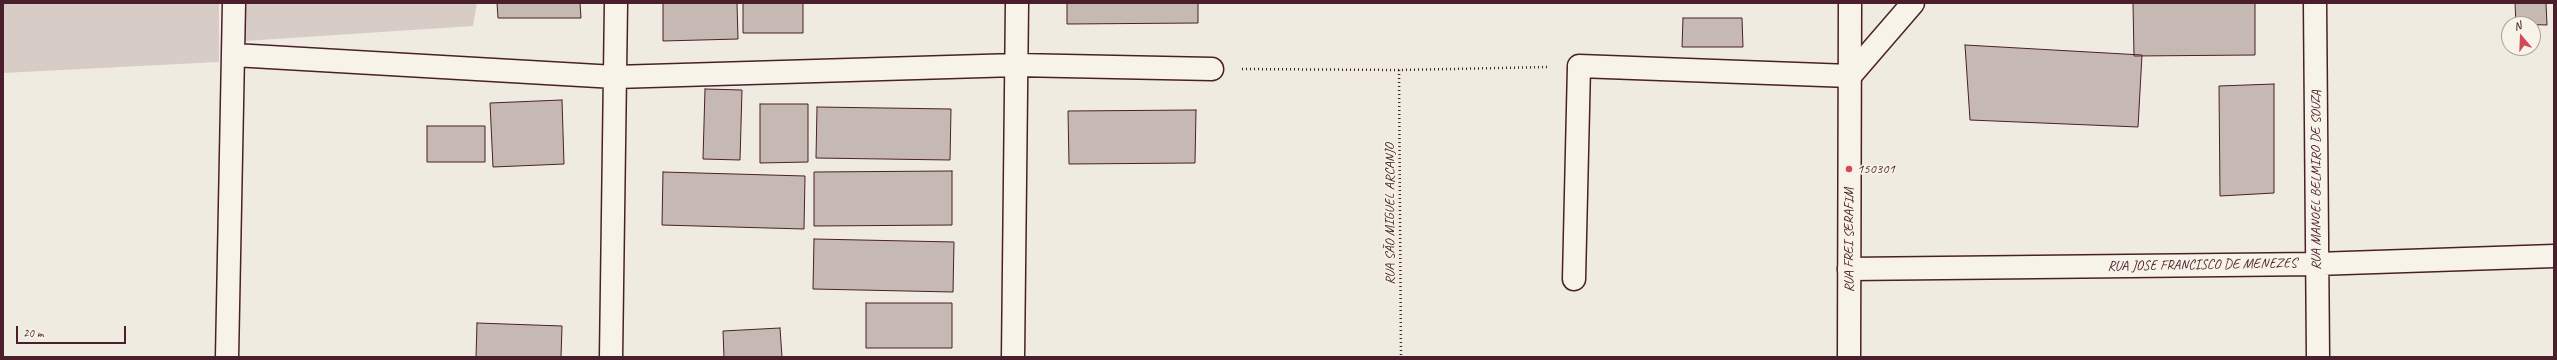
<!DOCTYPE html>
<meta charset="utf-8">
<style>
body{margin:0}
#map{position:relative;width:2557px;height:360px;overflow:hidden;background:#f0ebe0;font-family:Caveat,sans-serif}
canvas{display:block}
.frame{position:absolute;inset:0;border:4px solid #4a1f2b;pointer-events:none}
.north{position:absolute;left:2501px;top:16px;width:40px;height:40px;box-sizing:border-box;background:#f7f3e8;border:1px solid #b29e9c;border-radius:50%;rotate:341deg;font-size:11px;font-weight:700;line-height:16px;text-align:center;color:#4a1f2b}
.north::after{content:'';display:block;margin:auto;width:14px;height:18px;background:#d1495b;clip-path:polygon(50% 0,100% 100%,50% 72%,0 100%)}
.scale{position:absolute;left:16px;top:326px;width:110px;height:18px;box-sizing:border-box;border:2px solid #4a1f2b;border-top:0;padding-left:5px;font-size:12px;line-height:14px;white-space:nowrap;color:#4a1f2b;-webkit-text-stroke:3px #f7f3e8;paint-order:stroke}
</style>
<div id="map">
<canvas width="2557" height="360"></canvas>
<div class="frame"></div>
<div class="north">N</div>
<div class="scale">20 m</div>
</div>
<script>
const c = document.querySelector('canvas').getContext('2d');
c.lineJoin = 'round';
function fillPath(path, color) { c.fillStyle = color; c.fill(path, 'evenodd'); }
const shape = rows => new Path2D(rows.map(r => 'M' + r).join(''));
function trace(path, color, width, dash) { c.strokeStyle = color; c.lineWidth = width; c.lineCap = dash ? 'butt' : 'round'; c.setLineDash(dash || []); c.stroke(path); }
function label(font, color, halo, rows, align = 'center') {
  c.font = font + ' Caveat,sans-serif'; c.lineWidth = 3; c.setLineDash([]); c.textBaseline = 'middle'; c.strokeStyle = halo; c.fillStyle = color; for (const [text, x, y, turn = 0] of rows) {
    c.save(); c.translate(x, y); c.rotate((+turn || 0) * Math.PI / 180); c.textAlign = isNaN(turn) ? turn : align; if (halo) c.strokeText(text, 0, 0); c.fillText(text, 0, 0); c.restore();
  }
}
fillPath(shape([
 [3,3,219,3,219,62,3,73],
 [245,3,477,3,473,26,245,41]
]), '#d8cdc6');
const building = shape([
 [497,3,580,3,581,18,498,18,497,3],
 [663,3,737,3,738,39,663,41,663,3],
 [743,3,803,3,803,33,743,33,743,3],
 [1067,3,1198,3,1198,23,1067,24,1067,3],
 [2133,3,2255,3,2255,55,2134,56,2133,3],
 [2515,3,2546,3,2547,25,2516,24,2515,3],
 [1683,18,1742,18,1743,47,1682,47,1683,18],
 [1965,45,2142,55,2138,127,1970,120,1965,45],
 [2274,84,2274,193,2220,196,2219,86,2274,84],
 [705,89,742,90,740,160,703,159,705,89],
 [562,100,564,164,493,167,490,103,562,100],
 [760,104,808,104,808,162,760,163,760,104],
 [817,107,951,109,950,160,816,158,817,107],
 [1196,110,1195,163,1069,164,1068,111,1196,110],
 [427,126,485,126,485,162,427,162,427,126],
 [952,171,952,225,814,226,814,172,952,171],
 [663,172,805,176,804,229,662,225,663,172],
 [814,239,954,242,953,292,813,289,814,239],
 [866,303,952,303,952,348,866,348,866,303],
 [477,323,562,326,561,357,476,357,477,323],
 [780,328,782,357,724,357,723,331,780,328]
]);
fillPath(building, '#c6b8b3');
trace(building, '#4a1f2b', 1);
const minor = shape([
 [2315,3,2318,357],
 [234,55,615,77,1016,65,1212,69],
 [1849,269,2316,264,2554,256],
 [1574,279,1579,66,1850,76,1913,3],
 [227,357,234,3],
 [611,357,616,3],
 [1013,357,1017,3]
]);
const primary = shape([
 [1849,357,1850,3]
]);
trace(minor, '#4a1f2b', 25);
trace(primary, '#4a1f2b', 25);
trace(shape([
 [1242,69,1399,70,1549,67],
 [1399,70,1401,357]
]), '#4a1f2b', 2.5, [1, 3]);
trace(minor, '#f7f3e8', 22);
trace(primary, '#f7f3e8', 22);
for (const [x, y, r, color] of [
 [1849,169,4,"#d1495b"]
]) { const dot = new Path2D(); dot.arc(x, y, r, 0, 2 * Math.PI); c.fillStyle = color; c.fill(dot); trace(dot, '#f7f3e8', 1.5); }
label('14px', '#4a1f2b', '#f7f3e8', [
 ["150301",1857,169]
], 'left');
label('14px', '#4a1f2b', '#f7f3e8', [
 ["RUA MANOEL BELMIRO DE SOUZA",2316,180,-90],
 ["RUA SÃO MIGUEL ARCANJO",1390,214,-90],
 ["RUA FREI SERAFIM",1849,240,-90],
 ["RUA JOSE FRANCISCO DE MENEZES",2202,265,-1]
]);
</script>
